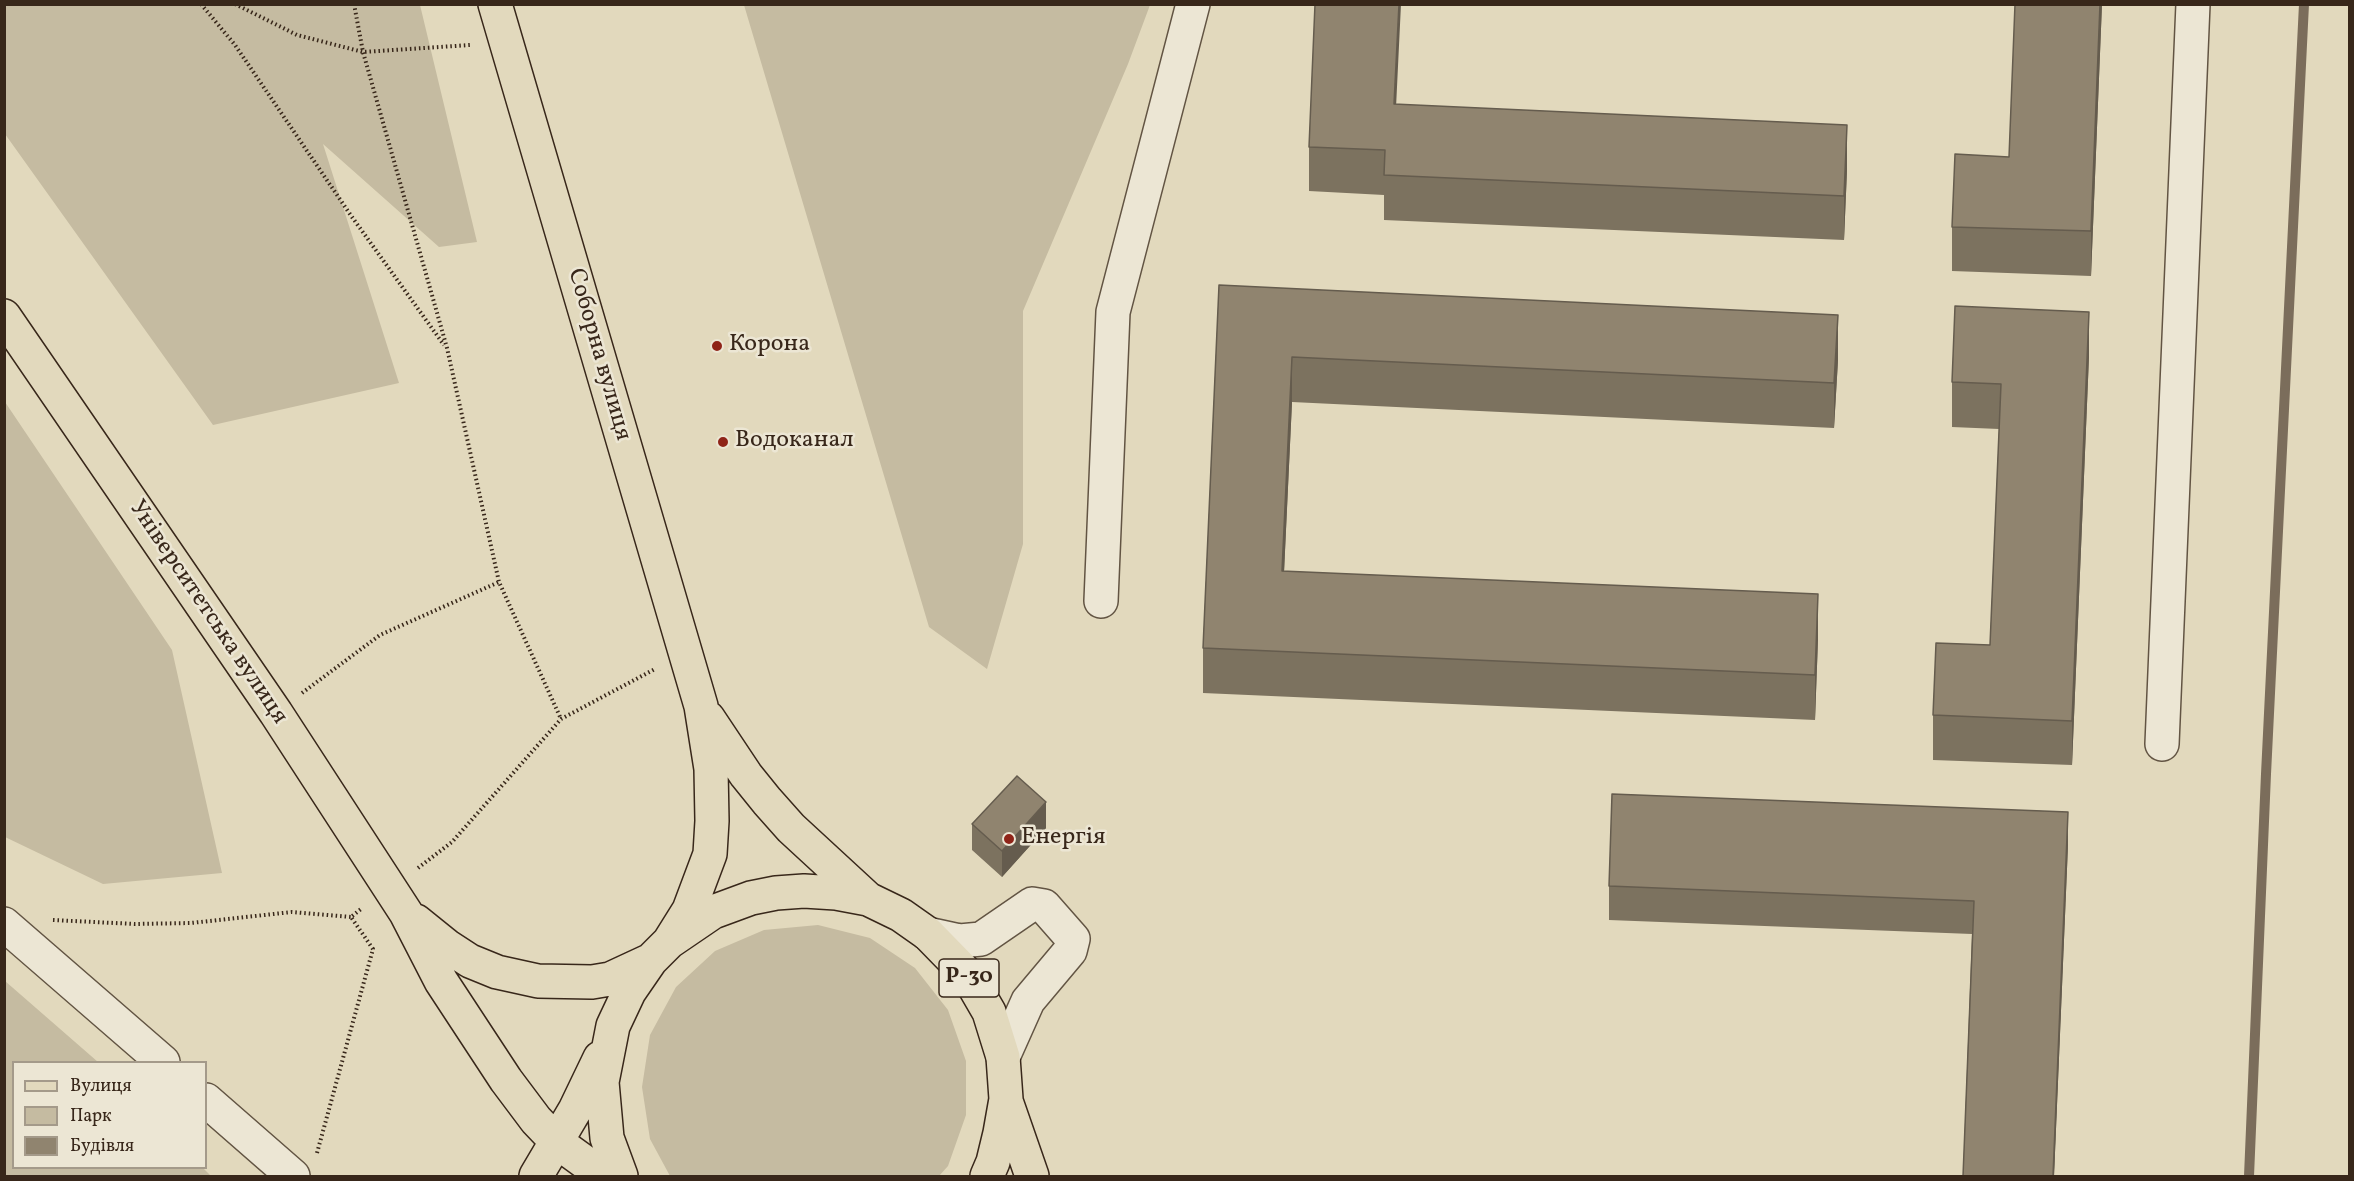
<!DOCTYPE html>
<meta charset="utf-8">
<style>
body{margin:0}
#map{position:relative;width:2354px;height:1181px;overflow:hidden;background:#e2d9bd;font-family:Vollkorn,serif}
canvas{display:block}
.frame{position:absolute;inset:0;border:6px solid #38271a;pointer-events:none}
.legend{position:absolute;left:12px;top:1061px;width:195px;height:108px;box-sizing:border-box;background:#ece6d4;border:2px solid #a49a8a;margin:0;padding:8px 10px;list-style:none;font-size:18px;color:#38271a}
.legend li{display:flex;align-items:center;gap:12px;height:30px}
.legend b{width:30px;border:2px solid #a49a8a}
</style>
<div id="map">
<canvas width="2354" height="1181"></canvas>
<div class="frame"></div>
<ul class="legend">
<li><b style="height:8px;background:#e2d9bd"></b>Вулиця</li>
<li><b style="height:16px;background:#c5bba1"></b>Парк</li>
<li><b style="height:16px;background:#90846f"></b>Будівля</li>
</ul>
</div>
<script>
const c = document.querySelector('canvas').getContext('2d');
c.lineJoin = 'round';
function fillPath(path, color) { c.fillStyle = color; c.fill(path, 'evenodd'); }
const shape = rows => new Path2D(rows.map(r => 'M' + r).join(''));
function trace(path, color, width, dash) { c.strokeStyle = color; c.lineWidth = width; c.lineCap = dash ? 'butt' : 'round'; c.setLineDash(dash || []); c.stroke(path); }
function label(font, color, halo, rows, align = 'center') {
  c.font = font + ' Vollkorn,serif'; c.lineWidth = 5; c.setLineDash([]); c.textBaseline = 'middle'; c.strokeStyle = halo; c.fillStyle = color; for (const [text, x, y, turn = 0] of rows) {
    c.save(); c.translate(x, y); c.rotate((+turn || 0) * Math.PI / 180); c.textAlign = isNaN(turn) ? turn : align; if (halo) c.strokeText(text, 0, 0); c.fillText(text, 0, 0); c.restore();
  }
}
fillPath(shape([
 [4,5,420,5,477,242,439,247,323,144,399,383,213,425,5,134],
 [744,5,1150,5,1128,64,1023,311,1023,544,987,669,929,627],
 [5,402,172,650,222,873,103,884,5,837],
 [818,925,870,938,915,968,948,1010,966,1061,966,1115,948,1166,939,1176,670,1176,650,1139,642,1087,650,1035,676,987,715,951,764,930],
 [5,981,98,1062,14,1062,14,1168,203,1168,211,1176,5,1176]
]), '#c5bba1');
trace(shape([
 [2249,1176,2266,774,2304,4]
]), '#7b6d5b', 10);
const minor = shape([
 [1101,601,1113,312,1193,4],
 [2162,744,2193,4],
 [4,924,163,1062],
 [928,934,960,941,981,939,1032,904,1044,906,1073,939,1070,951,1028,1001,1003,1057],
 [206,1100,293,1176]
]);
const major = shape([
 [495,4,701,706,711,769,712,821,710,854,689,910,669,942],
 [4,316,276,713,406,913,441,981,506,1080,536,1120,557,1142,604,1176],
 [708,718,746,775,767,801,791,828,868,899],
 [416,921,447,946,470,961,497,972,538,981,592,982,610,979,651,960],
 [1007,1104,1032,1176],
 [536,1176,575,1110,600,1058],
 [621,1176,607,1138,602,1082,613,1026,629,992,651,960,669,942,713,912,751,898,776,893,804,891,836,893,868,899,901,915,928,934,967,974,989,1012,1003,1057,1006,1099,1000,1133,993,1162,987,1176]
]);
trace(minor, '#625443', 36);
trace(major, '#38271a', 36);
trace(shape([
 [201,4,235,45,352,217,444,345],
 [235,4,297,35,363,52,470,45],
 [354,4,363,52,447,348,499,582,561,719],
 [302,693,380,635,499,582],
 [418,868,452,842,561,719,655,669],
 [53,920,135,924,191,923,292,912,351,917],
 [317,1153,373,949,351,917,361,909]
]), '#38271a', 4, [1.5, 3]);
trace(minor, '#ece6d4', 33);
trace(major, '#e2d9bd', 33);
fillPath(shape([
 [2102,4,2091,276,1952,271,1952,227,2009,157],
 [1396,104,1847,170,1844,240,1384,220,1384,195,1309,191,1309,147],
 [1219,285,1838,360,1834,428,1292,402,1284,571,1818,639,1815,720,1203,693,1203,648],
 [2089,356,2072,765,1933,760,1933,715,1990,645,1999,429,1952,427,1952,382],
 [972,824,1046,828,1002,877,972,850],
 [2068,845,2054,1176,1963,1176,1972,934,1609,920,1609,886]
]), '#7c725f');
fillPath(shape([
 [1399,4,1401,4,1394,149,1394,104],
 [2100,4,2102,4,2091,276,2091,231],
 [1847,125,1847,170,1844,240,1844,196],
 [2089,312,2089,356,2072,765,2072,721],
 [1838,315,1838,360,1834,428,1834,383],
 [1292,357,1292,402,1282,616,1282,571],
 [1818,594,1818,639,1815,720,1815,675],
 [1046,802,1046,828,1002,877,1002,851],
 [2068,812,2068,845,2054,1176,2053,1176]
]), '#655c4e');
const building = shape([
 [1315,4,1399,4,1394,104,1847,125,1844,196,1384,175,1385,150,1309,147,1315,4],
 [2015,4,2100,4,2091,231,1952,227,1955,154,2009,157,2015,4],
 [1219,285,1838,315,1834,383,1292,357,1282,571,1818,594,1815,675,1203,648,1219,285],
 [1955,306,2089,312,2072,721,1933,715,1936,643,1990,645,2001,384,1952,382,1955,306],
 [1017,776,1046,802,1002,851,972,824,1017,776],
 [1612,794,2068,812,2053,1176,1963,1176,1974,901,1609,886,1612,794]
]);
fillPath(building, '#90846f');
trace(building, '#655c4e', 1.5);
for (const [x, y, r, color] of [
 [717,346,6,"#8f2418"],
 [723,442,6,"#8f2418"],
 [1009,839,6,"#8f2418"]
]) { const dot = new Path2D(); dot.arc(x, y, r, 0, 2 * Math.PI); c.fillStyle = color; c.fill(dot); trace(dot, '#ece6d4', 2); }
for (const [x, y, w] of [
 [969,978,60]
]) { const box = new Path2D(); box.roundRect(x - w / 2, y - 19, w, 38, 4.5); c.fillStyle = '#ece6d4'; c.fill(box); trace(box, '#38271a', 1.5); }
label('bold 22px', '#38271a', null, [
 ["Р-30",969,978]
]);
label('24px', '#38271a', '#ece6d4', [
 ["Корона",729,346],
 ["Водоканал",735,442],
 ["Енергія",1021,839]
], 'left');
label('24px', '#38271a', '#ece6d4', [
 ["Соборна вулиця",598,355,74],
 ["Університетська вулиця",207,613,56]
]);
</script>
